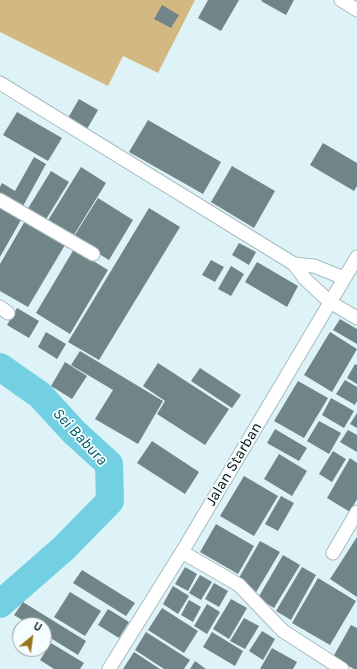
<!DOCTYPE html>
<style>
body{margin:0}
#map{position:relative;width:357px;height:669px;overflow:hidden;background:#def3f7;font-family:Karla,sans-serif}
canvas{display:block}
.north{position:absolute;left:12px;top:617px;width:40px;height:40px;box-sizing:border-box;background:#f5fdff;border:1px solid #969d9f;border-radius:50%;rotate:29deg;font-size:11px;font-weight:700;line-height:16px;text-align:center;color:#070d0f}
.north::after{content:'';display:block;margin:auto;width:14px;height:18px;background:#97751e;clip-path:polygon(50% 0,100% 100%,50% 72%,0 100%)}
</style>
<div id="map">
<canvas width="357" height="669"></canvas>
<div class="north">U</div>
</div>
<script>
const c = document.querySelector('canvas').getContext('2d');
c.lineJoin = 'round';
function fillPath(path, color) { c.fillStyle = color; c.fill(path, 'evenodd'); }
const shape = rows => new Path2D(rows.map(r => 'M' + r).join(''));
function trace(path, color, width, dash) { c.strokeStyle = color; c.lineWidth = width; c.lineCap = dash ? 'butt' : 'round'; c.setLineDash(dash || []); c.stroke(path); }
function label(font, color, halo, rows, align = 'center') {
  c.font = font + ' Karla,sans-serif'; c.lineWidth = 3.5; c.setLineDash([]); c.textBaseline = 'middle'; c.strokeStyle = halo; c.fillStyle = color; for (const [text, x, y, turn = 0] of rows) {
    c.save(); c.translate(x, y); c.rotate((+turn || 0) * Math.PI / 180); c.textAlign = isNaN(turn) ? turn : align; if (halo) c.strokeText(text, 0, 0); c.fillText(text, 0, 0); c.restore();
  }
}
fillPath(shape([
 [0,0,195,0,158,73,123,56,108,86,0,32]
]), '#d3b981');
trace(shape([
 [0,367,40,395,74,432,109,464,110,501,64,548,0,604]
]), '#72d0e2', 28);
fillPath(shape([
 [208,0,239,0,221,31,198,18],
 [262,0,294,0,286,15,261,1],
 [162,5,179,15,171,28,154,19],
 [79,99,98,110,87,129,68,118],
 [17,112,62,138,48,161,3,135],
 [148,120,221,162,203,194,129,152],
 [323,143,357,163,357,186,354,191,310,165],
 [34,157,46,164,22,208,0,196,0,187,2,183,15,191],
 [232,166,275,191,254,228,211,202],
 [81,167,106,183,72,238,47,222],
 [51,171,69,182,45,221,27,210],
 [98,198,133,220,109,260,73,238],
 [0,208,21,220,0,257],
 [149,208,180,227,99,360,68,342],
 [25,221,65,245,28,307,0,291,0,264],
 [239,243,256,252,249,265,232,255],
 [74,249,108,270,70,334,36,313],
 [211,260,224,267,215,282,202,275],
 [257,262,298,286,287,307,245,282],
 [231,266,244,274,231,296,218,289],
 [17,308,39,321,29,338,7,325],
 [340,319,357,329,357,344,333,330],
 [46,332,66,344,57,359,38,347],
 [330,332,357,349,332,392,304,375],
 [80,351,163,401,138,444,95,419,113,390,71,365],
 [65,362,87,376,72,399,51,386],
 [158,363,229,409,205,445,157,414,165,401,143,386],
 [355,364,357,365,357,384,347,378],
 [200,368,241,395,232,408,191,381],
 [345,380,357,387,357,401,355,405,336,394],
 [298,381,328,398,304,438,274,421],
 [331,398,354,411,344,428,322,415],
 [357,413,357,428,350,424],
 [319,421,341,433,329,454,307,441],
 [275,429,307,448,299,461,267,443],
 [348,430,357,435,357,452,340,442],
 [152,441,199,472,185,494,137,463],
 [333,451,346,459,332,482,319,474],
 [279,454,307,471,292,496,264,479],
 [350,458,357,463,357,499,350,512,327,498],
 [244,476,278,496,254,536,220,516],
 [281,496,294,503,278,531,265,524],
 [216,524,254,546,238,574,200,552],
 [357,537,357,597,330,579],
 [260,541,280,552,255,594,236,583],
 [283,555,300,565,274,608,258,598],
 [185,567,197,574,188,591,175,584],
 [302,567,316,575,291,620,276,611],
 [82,570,135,603,126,616,73,583],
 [200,575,212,582,201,600,189,593],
 [318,578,356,601,330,645,292,623],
 [214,583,228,591,219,607,205,599],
 [173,586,189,596,178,614,163,604],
 [70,592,101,611,85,636,54,617],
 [231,599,247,608,229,639,213,629],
 [189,600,201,607,193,622,181,615],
 [23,602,86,641,78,655,44,634,44,625,30,625,14,615],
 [207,604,220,612,207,634,194,626],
 [162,608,198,631,184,653,148,630],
 [108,609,129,622,119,638,98,625],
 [244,618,259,626,245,649,230,641],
 [351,625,357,628,357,669,354,669,333,657],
 [262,631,275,639,263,660,249,651],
 [146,632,190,660,184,669,164,669,135,650],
 [212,632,243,651,235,666,203,647],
 [51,643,84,663,80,669,54,669,40,660],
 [272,648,297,662,293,669,260,669],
 [134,652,160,669,123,669],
 [195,661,206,669,190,669]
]), '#718488');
const minor = shape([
 [341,0,357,10],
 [0,83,294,264],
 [0,200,93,254],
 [344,278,314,266,294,264,306,280,330,302,357,318],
 [0,307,8,313],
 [182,552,239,585,283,631,342,669],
 [333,553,357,512],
 [109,669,182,552,357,257]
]);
trace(minor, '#a8bcc0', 15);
trace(minor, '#fff', 13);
label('15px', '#070d0f', '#f5fdff', [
 ["Jalan Starban",234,464,-59]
]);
label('italic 16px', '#035a67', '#f5fdff', [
 ["Sei Babura",80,437,47]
]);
</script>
